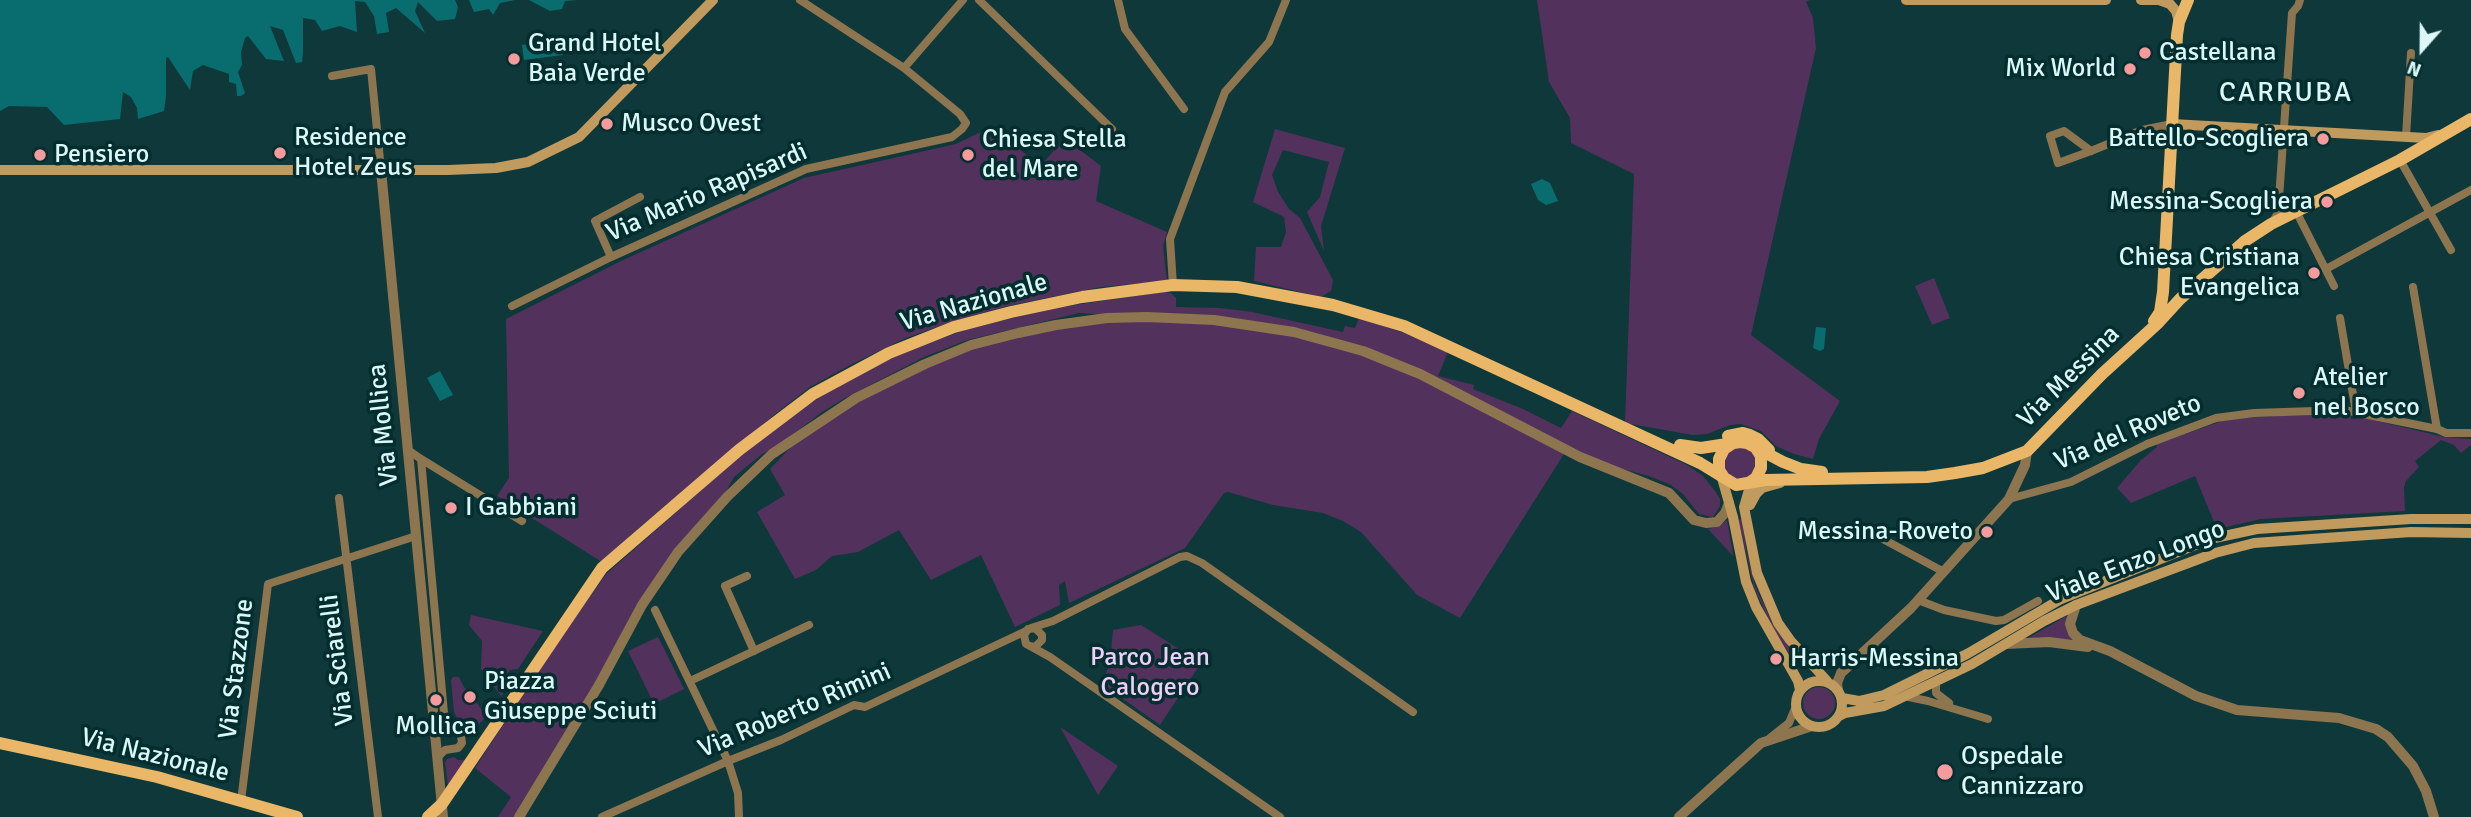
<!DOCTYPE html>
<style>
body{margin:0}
#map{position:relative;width:2471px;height:817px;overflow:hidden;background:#0f383a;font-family:Signika,sans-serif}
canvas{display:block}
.north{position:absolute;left:2387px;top:14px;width:70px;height:70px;-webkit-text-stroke:5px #022e2f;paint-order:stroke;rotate:201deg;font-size:19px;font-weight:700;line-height:28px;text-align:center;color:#dcf7f7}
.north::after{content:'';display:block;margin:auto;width:24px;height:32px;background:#dcf7f7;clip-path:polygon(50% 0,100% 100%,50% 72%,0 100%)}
</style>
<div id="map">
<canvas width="2471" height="817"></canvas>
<div class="north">N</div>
</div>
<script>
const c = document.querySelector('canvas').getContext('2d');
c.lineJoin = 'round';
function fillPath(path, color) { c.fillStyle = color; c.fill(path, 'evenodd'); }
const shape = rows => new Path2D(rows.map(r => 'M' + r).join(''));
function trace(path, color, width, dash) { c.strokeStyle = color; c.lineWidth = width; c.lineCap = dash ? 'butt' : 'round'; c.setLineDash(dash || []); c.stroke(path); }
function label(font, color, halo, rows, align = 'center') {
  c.font = font + ' Signika,sans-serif'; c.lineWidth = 7; c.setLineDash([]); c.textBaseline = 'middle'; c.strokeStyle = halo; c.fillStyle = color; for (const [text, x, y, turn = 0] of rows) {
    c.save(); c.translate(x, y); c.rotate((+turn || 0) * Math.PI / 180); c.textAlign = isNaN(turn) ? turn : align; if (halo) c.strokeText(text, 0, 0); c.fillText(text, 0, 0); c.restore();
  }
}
fillPath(shape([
 [1537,0,1810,0,1806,2,1813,18,1816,48,1751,335,1840,401,1819,439,1813,459,1794,454,1776,446,1761,431,1741,424,1730,425,1707,434,1693,435,1625,423,1634,174,1571,143,1570,118,1549,82],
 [991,127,1041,166,1064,138,1101,166,1096,201,1167,232,1163,246,1167,281,1101,287,1008,306,954,321,906,338,850,365,810,387,774,415,641,526,602,562,497,496,509,478,506,319,621,261,804,178,956,144],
 [1275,129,1345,148,1321,226,1324,251,1307,212,1320,197,1329,162,1283,150,1272,175,1278,192,1289,209,1300,218,1333,280,1331,291,1321,297,1254,281,1256,247,1281,247,1286,232,1284,217,1253,202],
 [1934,278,1950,318,1932,325,1915,286],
 [1164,292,1171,293,1176,298,1176,307,1220,308,1252,312,1343,332,1345,326,1355,328,1359,318,1404,333,1448,352,1438,376,1474,385,1473,389,1523,409,1561,428,1572,411,1687,465,1703,476,1715,491,1720,499,1720,506,1713,517,1699,514,1683,494,1671,485,1649,476,1608,465,1556,441,1448,384,1270,324,1192,315,1110,315,1079,313,967,340,924,357,845,398,822,412,775,448,762,454,734,477,723,497,681,543,637,604,595,683,515,817,498,817,511,797,475,768,547,658,606,574,739,457,781,424,820,397,863,371,915,348,968,329,1053,308],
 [1119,320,1249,326,1338,346,1413,374,1564,454,1460,618,1417,595,1361,532,1343,521,1323,513,1273,505,1228,492,1224,493,1185,548,1069,603,1065,581,1059,585,1060,605,1015,627,981,555,931,580,899,530,858,552,832,556,816,570,795,579,757,512,785,495,770,469,791,447,859,399,913,372,984,345,1059,328],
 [2337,414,2351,415,2351,419,2355,419,2356,416,2444,437,2471,439,2471,445,2461,453,2454,445,2441,440,2415,461,2419,467,2406,481,2404,487,2405,511,2261,519,2217,529,2195,476,2131,503,2117,488,2141,460,2157,447,2157,444,2222,421,2254,417],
 '1724 463a16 16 0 1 1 32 0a16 16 0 1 1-32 0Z',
 [1742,519,1747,554,1755,586,1774,626,1794,654,1791,657,1769,621,1754,587,1739,523,1739,520],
 [1727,520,1733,555,1733,556,1708,529,1720,526],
 [471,615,543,631,518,669,510,670,508,673,511,684,501,696,481,669,482,641,469,625],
 [2067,616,2066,624,2075,640,2028,638],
 [1141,625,1201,663,1160,725,1102,684,1110,663,1113,630],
 [658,637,684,689,654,704,628,651],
 [453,677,459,677,464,687,487,716,478,725,471,728,465,727,458,720,454,712,451,680],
 '1803 703a16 16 0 1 1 32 0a16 16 0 1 1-32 0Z',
 [1060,727,1118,766,1098,795],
 [454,757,458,760,467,760,448,786,445,762,447,759]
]), '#53315d');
fillPath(shape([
 [0,0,455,0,458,7,455,19,437,21,418,2,415,11,425,33,396,8,386,13,389,32,377,34,374,16,365,2,355,1,357,32,340,26,322,31,315,20,303,18,303,53,302,62,296,63,283,30,270,26,284,61,266,59,248,36,245,38,241,52,242,65,238,72,245,93,241,96,237,96,236,84,229,82,229,74,203,65,193,71,190,90,168,57,166,58,166,96,164,111,138,119,137,108,131,97,123,92,120,119,64,125,47,107,9,106,0,111],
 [469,0,515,0,500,3,493,15,489,9,474,12],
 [529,0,578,0,565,1,562,9,550,11],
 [561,40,563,55,524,60,522,45],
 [1542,179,1550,183,1558,201,1546,205,1538,200,1531,184],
 [1816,327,1826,328,1824,349,1820,351,1813,348],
 [440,371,453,395,440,401,427,378]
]), '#096c6f');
trace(shape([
 [979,0,1112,129],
 [1118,0,1125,29,1184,109],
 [904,68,963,0],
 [332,76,371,69,381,170],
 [2406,137,2411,53],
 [2091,151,2064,131,2050,136,2058,163,2091,151,2142,130,2172,124],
 [2400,160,2451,250],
 [2297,213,2334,286],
 [2272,223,2278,213,2292,13,2298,6,2300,0],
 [611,257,595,221,640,197],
 [2326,269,2471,190],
 [1173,285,1170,239,1225,92,1269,42,1286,0],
 [2413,287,2437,429],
 [512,306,611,257,806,169,952,137,962,129,966,123,960,114,904,68,800,0],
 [2340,318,2356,412],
 [408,450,421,459,445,724,435,726],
 [421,459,522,521],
 [339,498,378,817],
 [2009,499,2071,482,2147,444,2216,418,2254,413,2344,410,2437,429,2446,433,2471,433],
 [1857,525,1944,572],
 [747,576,725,586,754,651],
 [1918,600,1944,610,1996,621,2004,620,2038,601],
 [655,610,728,761,738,793,739,817],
 [1031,628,1053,621,1180,557,1187,556,1202,563,1413,712],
 [1030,646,1035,647,1042,640,1042,635,1035,628,1028,629,1024,635,1026,644,1030,646,1050,657,1280,817],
 [690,681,809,625],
 [1936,681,1936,693,1949,703],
 [1904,696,1928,701,1988,719],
 [1770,738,1789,723,1796,706],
 [437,758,445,750,458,748,462,743,460,729,454,726,445,724],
 [241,801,268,584,416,536],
 [602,817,728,761,781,740,854,705,865,707,1026,631]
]), '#8d7550', 8);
trace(shape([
 [381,170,443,817],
 [2076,605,2070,624,2073,633,2080,640,2110,651,2196,696,2237,710,2339,718,2376,729,2388,737,2413,766,2426,791,2434,817],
 [2006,644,2049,642,2088,647],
 [1838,690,1837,683,1841,673,1911,608,2009,499,2025,465,2027,451],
 [519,817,599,685,642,605,678,552,727,497,772,454,856,398,925,364,971,345,1018,333,1056,325,1107,318,1147,317,1214,320,1294,332,1363,351,1420,374,1580,457,1669,493,1694,520,1706,523,1717,522,1725,513,1729,503],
 [1679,817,1761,743,1812,726]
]), '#8d7550', 10);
trace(shape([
 [1906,0,2106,0],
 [2141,0,2159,0,2170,4,2176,11,2179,22],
 [2172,124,2426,138,2438,135],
 [0,170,448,170,496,168,528,162,579,137,713,0],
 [1720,471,1733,517,1746,582,1756,607,1798,681,1800,690],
 [1758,477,1748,493,1744,507,1757,573,1778,623,1790,640,1827,681],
 [1750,505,1756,494,1762,488,1780,483],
 '1796 704a23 23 0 1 1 46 0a23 23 0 1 1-46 0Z',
 [1842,698,1859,701,1884,695,1967,654,2061,599,2210,539,2257,529,2411,519,2471,519],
 [1839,716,1845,713,1884,706,1972,664,2044,621,2076,605,2215,553,2254,543,2411,532,2471,533]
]), '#c19a5e', 10);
trace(shape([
 [2154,321,2160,312,2163,292,2177,35,2179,22,2188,0],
 [1728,436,1743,433,1750,435,1758,439,1769,450],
 [1680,445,1701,448,1740,442,1747,443,1783,462,1801,469,1822,472],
 [1723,476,1719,470,1719,459,1724,449,1733,443],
 [1749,483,1756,478,1761,468,1761,456,1756,448],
 [0,743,157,777,297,817],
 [428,817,442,804,602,568,739,450,813,394,889,353,954,327,1011,312,1082,297,1173,285,1237,287,1333,305,1404,326,1700,463,1736,485,1765,480,1927,477,1955,473,1983,468,2027,451,2102,374,2158,323,2180,299,2245,241,2271,224,2400,160,2471,119]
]), '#e9b767', 12);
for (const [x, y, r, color] of [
 [2145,53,7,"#f59b9d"],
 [514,59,7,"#f59b9d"],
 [2130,69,7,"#f59b9d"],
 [607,124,7,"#f59b9d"],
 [2323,139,7,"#f59b9d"],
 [280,153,7,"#f59b9d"],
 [40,155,7,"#f59b9d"],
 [968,155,7,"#f59b9d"],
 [2327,202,7,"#f59b9d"],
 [2314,273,7,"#f59b9d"],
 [2299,393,7,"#f59b9d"],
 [451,508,7,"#f59b9d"],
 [1987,532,7,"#f59b9d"],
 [1776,659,7,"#f59b9d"],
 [470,697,7,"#f59b9d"],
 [436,700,7,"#f59b9d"],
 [1945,772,9,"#f59b9d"]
]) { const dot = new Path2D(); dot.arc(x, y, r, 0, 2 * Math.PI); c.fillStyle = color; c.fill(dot); trace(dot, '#022e2f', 2.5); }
label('26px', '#dcf7f7', '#022e2f', [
 ["Grand Hotel",528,44],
 ["Baia Verde",528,74],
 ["Castellana",2159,53],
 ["Mix World",2116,69,"right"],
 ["Musco Ovest",621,124],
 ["Residence",294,138],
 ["Hotel Zeus",294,168],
 ["Battello-Scogliera",2309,139,"right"],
 ["Chiesa Stella",982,140],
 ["del Mare",982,170],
 ["Pensiero",54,155],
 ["Messina-Scogliera",2313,202,"right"],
 ["Chiesa Cristiana",2300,258,"right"],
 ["Evangelica",2300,288,"right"],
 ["Atelier",2313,378],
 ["nel Bosco",2313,408],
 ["I Gabbiani",465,508],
 ["Messina-Roveto",1973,532,"right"],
 ["Harris-Messina",1790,659],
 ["Piazza",484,682],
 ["Giuseppe Sciuti",484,712],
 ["Mollica",436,727,"center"],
 ["Ospedale",1961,757],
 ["Cannizzaro",1961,787]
], 'left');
label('26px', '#dcf7f7', '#022e2f', [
 ["Via Mario Rapisardi",707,193,-23],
 ["Via Nazionale",974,303,-16],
 ["Via Messina",2069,377,-45],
 ["Via Mollica",384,425,-96],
 ["Via del Roveto",2128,433,-23],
 ["Viale Enzo Longo",2136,562,-21],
 ["Via Sciarelli",338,660,-97],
 ["Via Stazzone",237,669,-83],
 ["Via Roberto Rimini",795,711,-23],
 ["Via Nazionale",155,756,14]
]);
label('26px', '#efcff9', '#022e2f', [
 ["Parco Jean",1150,658],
 ["Calogero",1150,688]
]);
c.letterSpacing = '2px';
label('28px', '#dcf7f7', '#022e2f', [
 ["CARRUBA",2286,94]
]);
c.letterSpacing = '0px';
</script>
